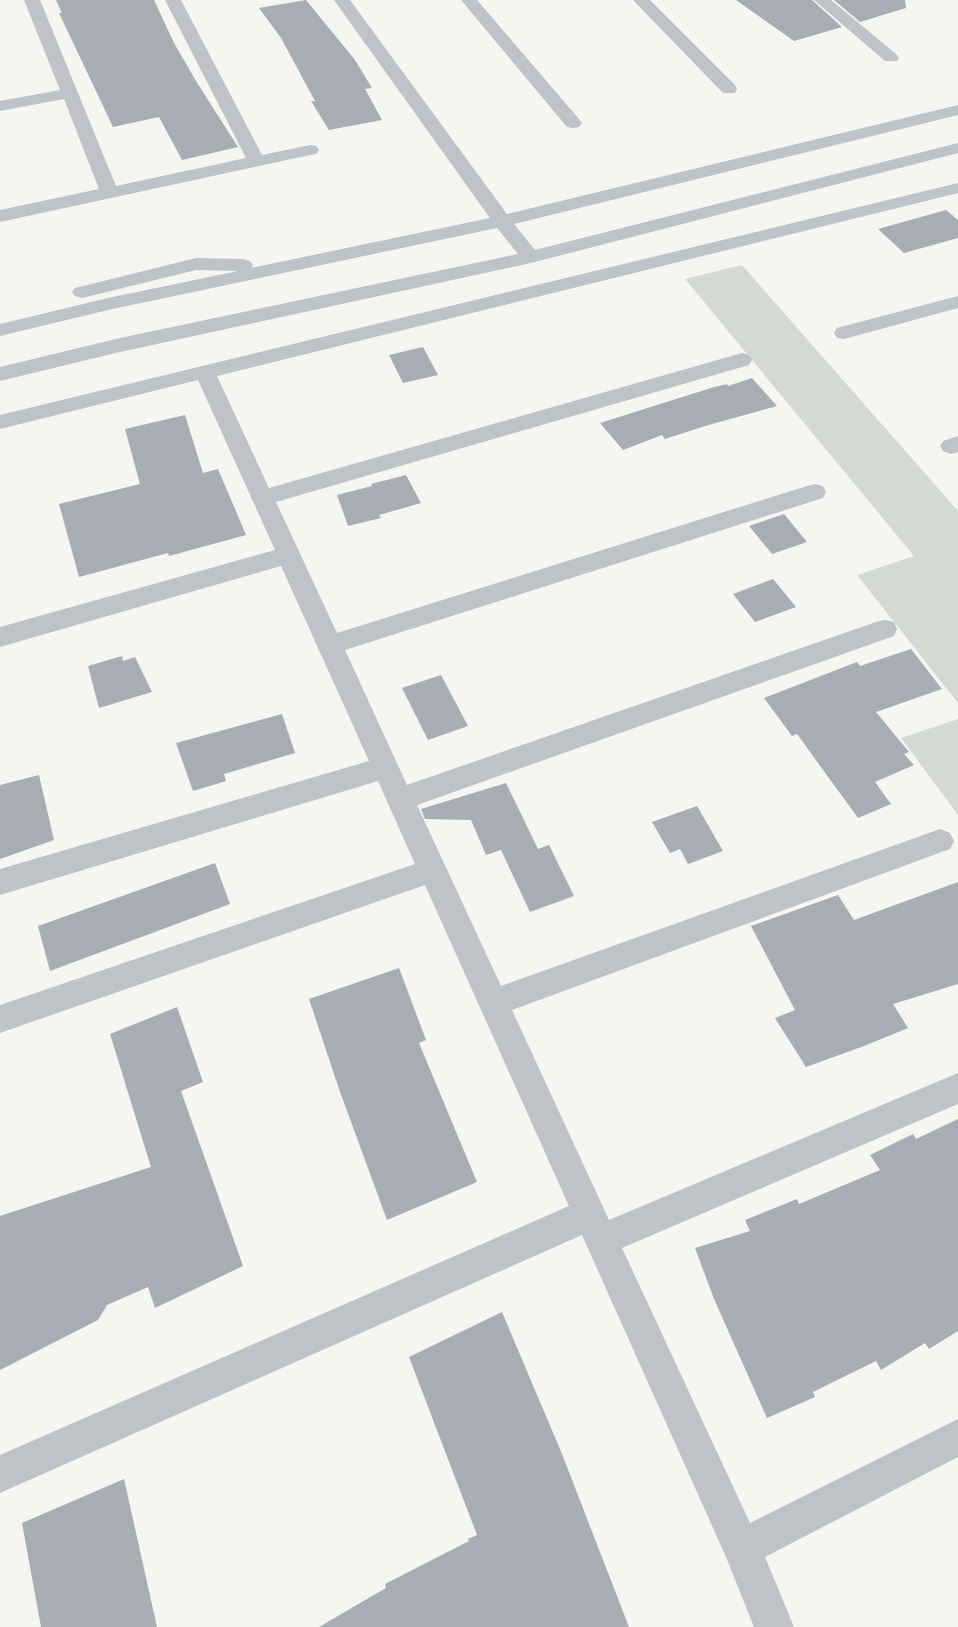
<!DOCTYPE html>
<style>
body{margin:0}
canvas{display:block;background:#f5f5f2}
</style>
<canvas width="958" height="1627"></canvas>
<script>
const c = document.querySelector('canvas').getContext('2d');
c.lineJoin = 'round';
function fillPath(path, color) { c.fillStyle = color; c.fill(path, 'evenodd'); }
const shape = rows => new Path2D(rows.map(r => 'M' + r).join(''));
fillPath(shape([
 [742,265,958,511,958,703,857,575,914,556,685,279],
 [958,719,958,815,901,738]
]), '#d4dad2');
fillPath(shape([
 [56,0,154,0,174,43,196,81,238,147,182,160,159,117,113,127,59,13,62,13],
 [306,0,355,60,372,88,365,89,382,120,329,130,311,101,315,101,281,38,259,8],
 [736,0,812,0,842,27,794,41],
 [834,0,905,0,906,8,860,22],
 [946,210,958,220,958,238,904,253,878,229],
 [423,347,438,375,403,383,389,355],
 [752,378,777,406,705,426,665,439,662,435,623,450,600,423,711,388,727,384,728,386],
 [185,415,203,473,218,469,246,535,169,556,168,553,79,577,59,504,140,484,125,429],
 [406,475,421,503,379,515,381,518,348,526,337,495,372,486,371,484],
 [784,514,807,542,772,554,749,526],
 [773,579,796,607,755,622,733,594],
 [911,649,942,689,876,712,909,752,904,754,914,765,875,782,891,804,858,818,797,734,792,736,764,698,857,662,860,666],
 [122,656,123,661,135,657,152,692,99,708,88,666],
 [441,675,468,726,428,740,402,688],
 [282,714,295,753,224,774,226,781,193,791,176,743],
 [39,775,54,840,0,859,0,785],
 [506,783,538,849,549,845,574,896,530,912,501,850,486,855,471,820,425,819,421,809],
 [697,806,723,851,688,864,680,849,670,853,652,822],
 [215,863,230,904,50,971,38,926],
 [958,882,958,984,893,1004,908,1028,864,1046,806,1067,775,1018,795,1010,751,926,838,895,854,920],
 [399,968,426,1040,419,1043,477,1182,387,1220,339,1089,309,999],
 [177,1007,203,1082,181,1091,243,1266,155,1308,148,1287,107,1305,98,1320,0,1370,0,1216,151,1167,110,1034],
 [958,1119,958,1331,929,1349,925,1343,881,1370,876,1361,813,1392,815,1397,767,1418,714,1299,695,1248,750,1231,745,1220,797,1199,799,1204,880,1170,870,1155,913,1134,916,1139],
 [502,1312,562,1454,629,1627,319,1627,386,1588,385,1584,469,1541,468,1539,477,1535,409,1357],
 [124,1479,157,1627,41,1627,22,1523]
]), '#a7adb3');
fillPath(shape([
 [24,0,40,0,116,186,246,158,165,0,181,0,262,155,310,145,316,146,319,150,316,154,310,155,0,222,0,210,99,189,64,99,0,111,0,101,60,90,24,0],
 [334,0,350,0,507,214,958,105,958,115,514,224,535,250,958,143,958,153,531,263,120,352,0,381,0,367,120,338,518,254,497,228,108,310,0,336,0,324,108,298,238,271,196,270,82,298,75,296,72,292,75,288,196,258,243,259,250,261,253,265,251,268,490,218,334,0],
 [461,0,477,0,579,119,582,123,579,127,573,128,567,127,461,0],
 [633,0,650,0,735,85,737,89,735,93,723,93,633,0],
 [814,0,831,0,897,55,899,58,897,61,885,61,814,0],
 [958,183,958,193,217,376,269,488,735,355,742,353,749,355,752,360,749,365,276,502,337,633,807,486,815,484,823,486,826,492,823,498,345,650,407,785,876,622,885,620,894,622,897,629,894,636,417,805,501,986,940,829,950,833,954,841,950,849,512,1010,609,1220,958,1073,958,1104,622,1248,750,1523,958,1419,958,1457,765,1557,794,1627,754,1627,726,1557,582,1235,0,1493,0,1455,569,1206,425,885,0,1033,0,1005,415,864,378,781,0,895,0,869,369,761,281,566,0,647,0,627,275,550,198,380,0,429,0,415,958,183],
 [958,296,958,308,844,339,837,338,834,333,837,328,958,296],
 [958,436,958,452,951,454,943,451,940,446,943,441,958,436]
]), '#bfc2c6');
</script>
